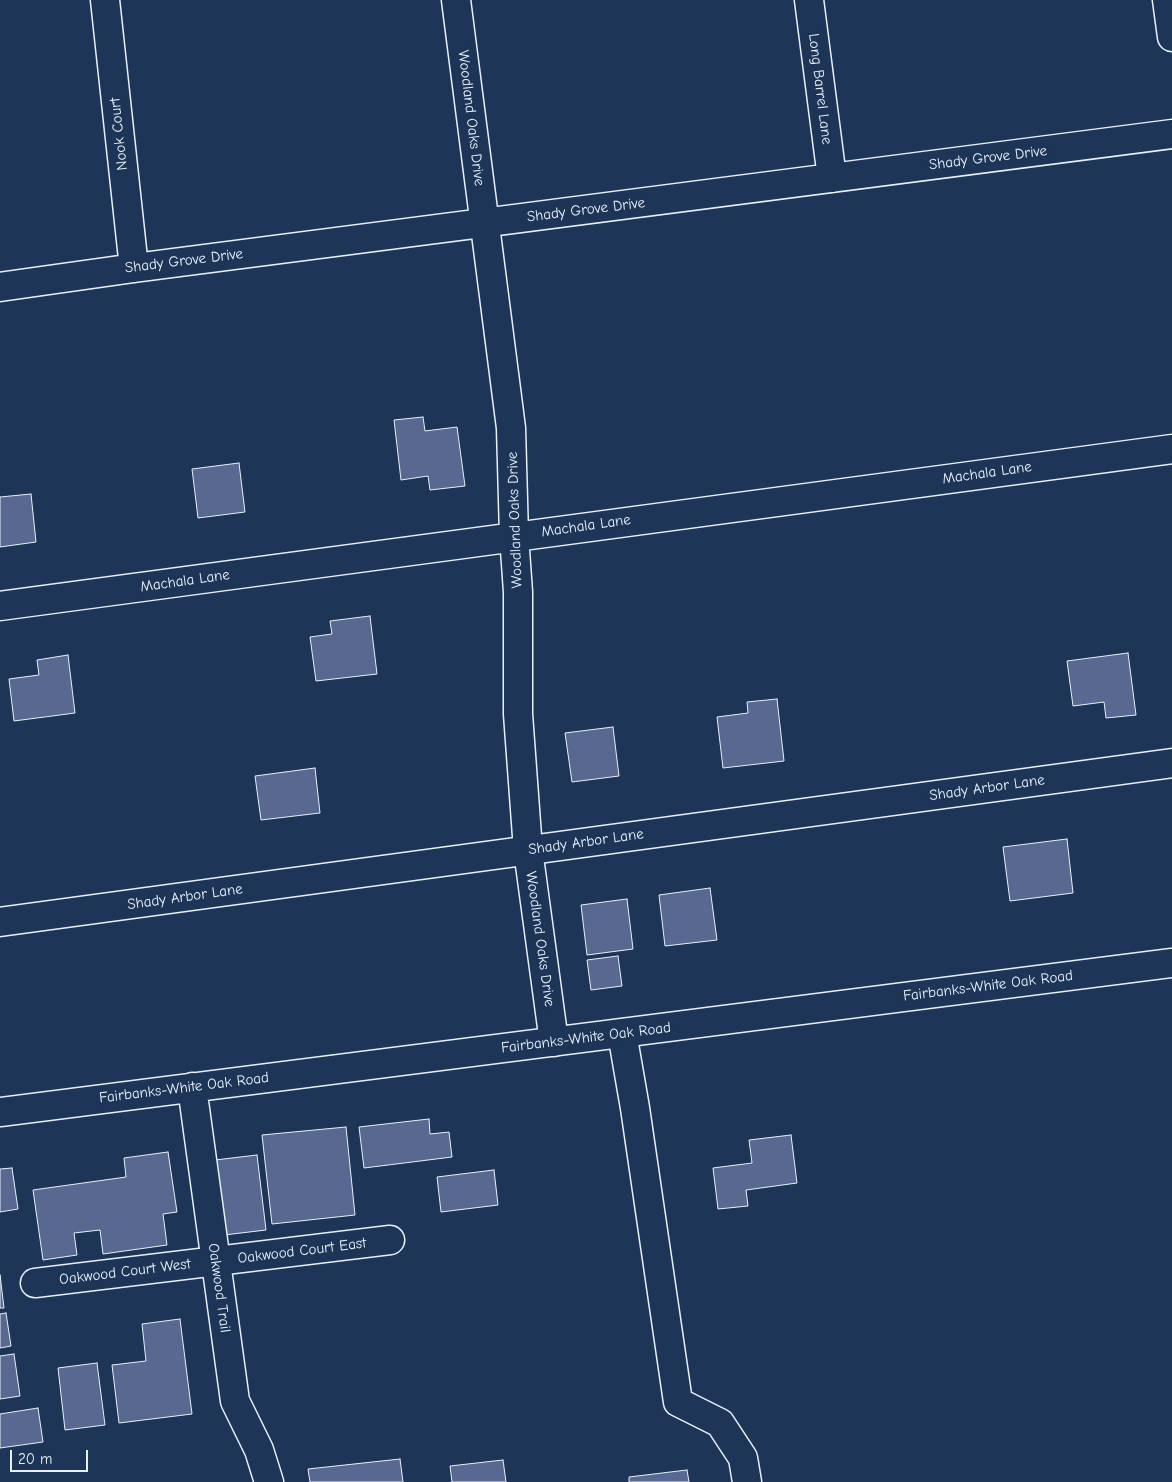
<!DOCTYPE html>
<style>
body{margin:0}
#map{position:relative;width:1172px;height:1482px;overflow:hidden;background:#1d3557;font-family:"Comic Neue",sans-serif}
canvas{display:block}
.scale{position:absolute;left:10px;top:1450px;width:78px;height:22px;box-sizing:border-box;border:2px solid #e8f1f8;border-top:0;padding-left:6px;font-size:15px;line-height:18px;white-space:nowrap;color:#e8f1f8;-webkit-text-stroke:4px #1d3557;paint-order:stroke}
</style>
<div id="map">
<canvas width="1172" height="1482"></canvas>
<div class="scale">20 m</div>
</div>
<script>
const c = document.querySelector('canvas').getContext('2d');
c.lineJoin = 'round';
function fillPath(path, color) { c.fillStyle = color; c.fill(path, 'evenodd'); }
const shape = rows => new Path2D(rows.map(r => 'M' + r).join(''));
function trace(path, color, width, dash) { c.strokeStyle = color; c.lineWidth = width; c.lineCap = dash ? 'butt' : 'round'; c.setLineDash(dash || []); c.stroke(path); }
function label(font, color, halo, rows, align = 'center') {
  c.font = font + ' "Comic Neue",sans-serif'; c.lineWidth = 4.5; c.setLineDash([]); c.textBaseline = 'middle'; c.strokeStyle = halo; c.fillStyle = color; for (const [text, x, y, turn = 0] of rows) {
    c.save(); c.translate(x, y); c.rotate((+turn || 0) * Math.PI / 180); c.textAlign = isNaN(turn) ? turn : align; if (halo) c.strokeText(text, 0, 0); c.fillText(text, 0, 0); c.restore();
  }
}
const building = shape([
 [423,417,425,431,457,427,465,486,430,490,428,476,401,480,394,420,423,417],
 [239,463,245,512,198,518,192,469,239,463],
 [31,494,36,542,0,547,0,497,31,494],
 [370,616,377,674,316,681,310,637,332,634,330,621,370,616],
 [1128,653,1136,715,1106,718,1104,702,1073,706,1067,661,1128,653],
 [68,655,75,713,14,721,9,679,39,675,37,660,68,655],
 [777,699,784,761,723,768,717,717,748,713,747,702,777,699],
 [613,727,619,776,572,782,565,733,613,727],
 [315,768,320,813,261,820,255,776,315,768],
 [1067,839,1073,893,1010,901,1003,847,1067,839],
 [710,888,717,940,665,946,659,895,710,888],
 [627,899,633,949,587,955,581,905,627,899],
 [618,956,622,986,591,990,587,960,618,956],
 [429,1119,430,1134,449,1132,452,1157,364,1168,359,1127,429,1119],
 [346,1127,355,1215,272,1224,262,1135,346,1127],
 [791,1135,797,1183,746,1190,748,1206,718,1209,713,1168,752,1163,749,1140,791,1135],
 [168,1152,177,1212,163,1214,167,1245,103,1254,100,1230,74,1233,77,1255,43,1260,33,1190,126,1177,124,1158,168,1152],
 [257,1155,266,1230,224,1235,215,1160,257,1155],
 [12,1168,18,1209,0,1212,0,1169,12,1168],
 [494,1170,498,1205,441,1212,437,1177,494,1170],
 [0,1275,4,1308,0,1308,0,1275],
 [6,1313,11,1346,0,1348,0,1314,6,1313],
 [180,1319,192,1414,119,1423,112,1365,146,1361,142,1324,180,1319],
 [14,1354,20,1396,0,1399,0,1356,14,1354],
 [97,1363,105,1425,65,1430,58,1368,97,1363],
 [38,1408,43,1442,0,1448,0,1414,38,1408],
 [400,1459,403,1482,310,1482,308,1469,400,1459],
 [503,1460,506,1482,452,1482,450,1466,503,1460],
 [687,1470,689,1482,629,1482,629,1477,687,1470]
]);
fillPath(building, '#586890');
trace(building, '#e8f1f8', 1);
const minor = shape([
 [105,0,134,268],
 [456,0,511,428,514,536,518,592,518,714,528,850,554,1042],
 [809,0,832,178],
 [1167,0,1172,37],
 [0,287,134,268,1172,134],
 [0,606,1172,449],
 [0,922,1172,763],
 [622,1033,635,1108,678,1402,720,1423,743,1458,747,1482],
 [192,1087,235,1401,259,1450,269,1482],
 [0,1112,1172,963],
 [35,1283,390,1240]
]);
trace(minor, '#e8f1f8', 31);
trace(minor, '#1d3557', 28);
label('15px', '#e8f1f8', '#1d3557', [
 ["Long Barrel Lane",820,89,83],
 ["Woodland Oaks Drive",471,118,83],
 ["Nook Court",119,134,-96],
 ["Shady Grove Drive",988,158,-7],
 ["Shady Grove Drive",586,210,-7],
 ["Shady Grove Drive",184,261,-7],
 ["Machala Lane",987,473,-8],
 ["Woodland Oaks Drive",515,520,-92],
 ["Machala Lane",586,526,-8],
 ["Machala Lane",185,581,-8],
 ["Shady Arbor Lane",987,788,-8],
 ["Shady Arbor Lane",586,842,-8],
 ["Shady Arbor Lane",185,897,-8],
 ["Woodland Oaks Drive",540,939,82],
 ["Fairbanks-White Oak Road",988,986,-7],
 ["Fairbanks-White Oak Road",586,1038,-7],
 ["Fairbanks-White Oak Road",184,1088,-7],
 ["Oakwood Court East",302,1251,-7],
 ["Oakwood Court West",125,1272,-7],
 ["Oakwood Trail",219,1288,82]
]);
</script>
